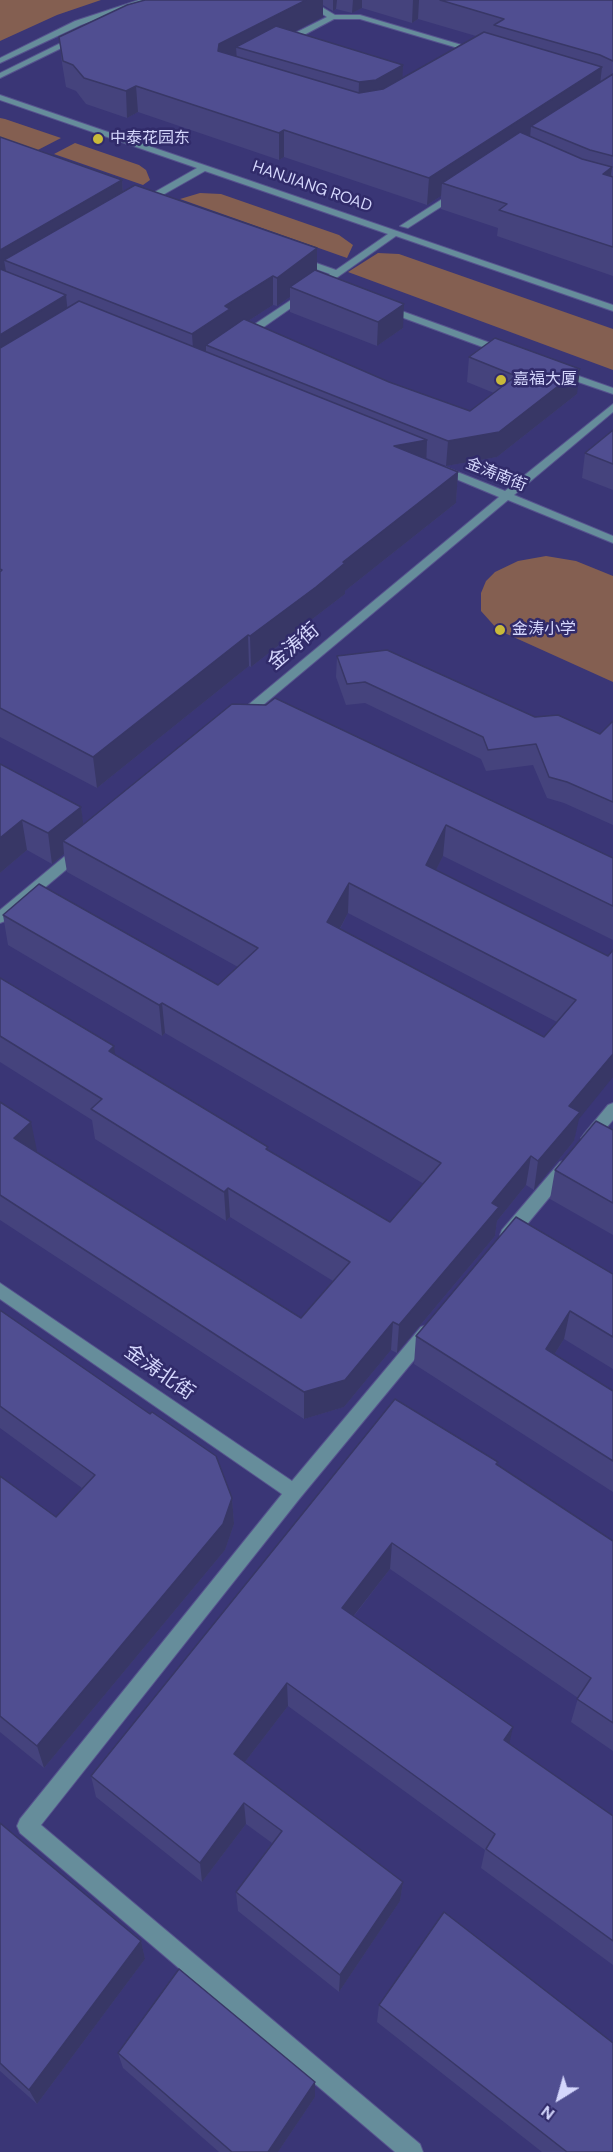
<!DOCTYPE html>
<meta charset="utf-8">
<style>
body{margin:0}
#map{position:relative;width:613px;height:2152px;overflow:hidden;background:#3a3676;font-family:"DM Sans",sans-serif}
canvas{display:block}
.north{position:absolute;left:529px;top:2068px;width:60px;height:60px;-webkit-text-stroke:4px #312b6a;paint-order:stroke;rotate:217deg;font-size:16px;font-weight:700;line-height:24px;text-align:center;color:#d4d6fc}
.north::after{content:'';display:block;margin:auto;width:21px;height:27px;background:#d4d6fc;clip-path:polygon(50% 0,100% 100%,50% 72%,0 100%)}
</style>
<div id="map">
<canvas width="613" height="2152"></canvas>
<div class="north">N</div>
</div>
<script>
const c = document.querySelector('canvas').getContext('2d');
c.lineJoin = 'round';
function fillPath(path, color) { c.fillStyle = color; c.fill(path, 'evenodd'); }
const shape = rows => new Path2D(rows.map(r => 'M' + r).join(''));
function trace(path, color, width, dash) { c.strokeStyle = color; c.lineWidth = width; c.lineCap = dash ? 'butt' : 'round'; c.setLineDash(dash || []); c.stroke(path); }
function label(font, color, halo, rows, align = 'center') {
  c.font = font + ' "DM Sans","Noto Sans SC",sans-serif'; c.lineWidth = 5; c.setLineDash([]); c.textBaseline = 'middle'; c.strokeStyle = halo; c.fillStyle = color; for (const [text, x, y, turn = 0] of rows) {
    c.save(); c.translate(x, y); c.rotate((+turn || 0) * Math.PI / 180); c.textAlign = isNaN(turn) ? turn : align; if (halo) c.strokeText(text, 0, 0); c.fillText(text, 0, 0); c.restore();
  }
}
fillPath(shape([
 [0,0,101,0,57,15,0,41],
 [0,118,5,119,61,138,32,153,0,141],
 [75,143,139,165,146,170,150,180,143,185,54,154],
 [200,193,221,194,339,235,353,245,347,258,180,199],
 [378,253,399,254,613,329,613,370,348,272],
 [546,556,576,561,613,576,613,682,498,630,481,611,481,593,486,581,495,572,518,561]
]), '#845f51');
const minor = shape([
 [139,0,150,0,81,25,0,63,0,58,75,21,139,0],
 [301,0,310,0,335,15,360,15,482,51,475,53,360,19,334,19,285,45,279,45,279,41,327,17,301,0],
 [75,36,82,38,0,78,0,73,75,36],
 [0,95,613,305,613,311,396,236,332,281,326,281,324,279,330,274,296,262,296,258,302,258,336,270,388,234,205,171,145,205,139,205,139,201,197,168,0,100,0,95],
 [458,189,461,190,461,194,408,228,400,226,458,189],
 [303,292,311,294,248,338,240,338,240,334,303,292],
 [385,305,507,349,508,351,499,353,382,310,380,308,385,305],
 [559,369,613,388,613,394,555,374,554,372,559,369],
 [613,404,613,412,514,495,613,536,613,543,508,500,244,721,236,721,234,718,236,715,499,497,437,471,437,467,445,467,505,491,613,404],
 [81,845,86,847,88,850,86,853,5,921,0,923,0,910,76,847,81,845],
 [613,1103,613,1120,594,1142,584,1142,581,1138,584,1134,608,1105,613,1103],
 [566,1160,572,1162,574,1166,572,1170,514,1240,508,1242,502,1240,500,1235,502,1230,560,1162,566,1160],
 [0,1283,292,1481,421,1327,427,1325,433,1327,435,1332,433,1337,300,1498,41,1825,420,2144,423,2152,395,2152,20,1833,17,1826,20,1819,282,1494,0,1299,0,1283]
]);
trace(minor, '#56538e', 2);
fillPath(minor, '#668d9b');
fillPath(shape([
 [145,0,613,0,613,276,497,236,498,228,441,209,441,196,427,205,284,157,279,160,138,112,127,118,86,104,76,91,66,87,62,63,59,37],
 [323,5,333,11,336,9,352,13,362,8,412,23,418,19,476,36,402,78,403,65,294,32,323,17],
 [0,137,122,180,123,192,317,248,317,271,403,328,377,346,290,312,290,297,277,306,273,305,248,321,389,382,470,411,494,393,467,382,469,357,577,394,497,457,446,466,426,458,426,459,458,472,456,503,345,591,345,594,315,617,251,667,249,666,97,788,0,737],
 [613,430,613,490,582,478,585,453],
 [337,656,535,717,600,734,613,721,613,825,564,803,547,798,533,765,486,771,481,759,365,703,346,705,336,677],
 [232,704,613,858,613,940,443,856,436,870,608,956,574,1141,534,1190,526,1185,497,1221,495,1236,397,1353,391,1350,344,1407,304,1419,0,1220,0,1102,36,1152,301,1318,333,1281,230,1217,226,1221,95,1139,92,1120,0,1062,0,978,115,1054,268,1150,390,1222,424,1184,165,1033,162,1036,8,945,3,915,218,985,238,967,67,872,64,854,52,864,27,850,0,873,0,764,81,807,83,825],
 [348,913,557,1022,544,1037,340,929],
 [613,1130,613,1235,550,1199,555,1170],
 [613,1274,613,1369,564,1339,554,1355,613,1391,613,1492,414,1364,416,1336],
 [0,1310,232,1498,234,1524,225,1550,44,1768,0,1732,0,1476,56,1517,82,1488,0,1428],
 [498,1462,497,1465,613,1541,613,1751,571,1722,578,1698,390,1569,354,1616,509,1743,613,1816,613,1965,481,1868,485,1850,288,1706,245,1762,403,1882,400,1901,339,1992,238,1911,236,1892,272,1843,246,1824,202,1882,96,1797,91,1776],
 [0,1823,141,1941,145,1959,37,2104,0,2071],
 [379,2005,613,2152,542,2152,377,2022],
 [118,2053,315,2097,278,2152,219,2152,123,2068]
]), '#45437d');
fillPath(shape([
 [306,0,323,0,323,17,255,52,236,47,237,61,218,51,219,44],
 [333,0,337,0,336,9,333,11],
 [353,0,362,0,362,8,352,13],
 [413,0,419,0,418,19,412,23],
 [403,65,402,92,358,109,359,82],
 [602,67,599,93,531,126,530,138,442,183,441,196,427,205,429,178],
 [136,86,138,112,127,118,126,91],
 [284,130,284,157,279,160,279,133],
 [612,167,608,194,603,174],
 [122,180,124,208,4,260,7,277,0,280,0,250],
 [317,248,317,277,290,287,290,297,277,306,277,278],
 [273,276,273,305,231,332,206,345,206,355,194,363,192,334,225,306],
 [66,295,69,324,0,367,0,335],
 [404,304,403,328,377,346,378,322],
 [580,369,577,394,497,457,446,466,448,441],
 [427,440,426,470,394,446],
 [458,472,456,503,345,591,345,594,315,617,251,667,250,636,343,562],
 [248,635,249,666,97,788,93,757],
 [81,807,85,837,63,841,64,854,52,864,48,833],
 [22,820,27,850,0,873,0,838],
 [446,825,443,856,423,896,426,865],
 [349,883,348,913,327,953,327,922],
 [162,1003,165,1033,162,1036,159,1005],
 [114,1046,118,1076,109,1051],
 [613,1054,613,1077,579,1119,574,1141,534,1190,538,1161,569,1106],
 [31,1122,37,1151,20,1167,14,1138],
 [531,1156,526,1185,497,1221,495,1236,397,1353,399,1325,492,1203],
 [228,1188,230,1217,226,1221,224,1192],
 [570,1311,564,1339,540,1377,546,1349],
 [393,1322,391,1350,344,1407,304,1419,304,1392],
 [232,1498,234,1524,225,1550,44,1768,37,1746],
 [392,1543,390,1569,341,1632,342,1608],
 [287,1683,288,1706,235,1775,234,1754],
 [513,1727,508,1750,504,1740],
 [244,1803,246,1824,202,1882,200,1863],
 [403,1882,400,1901,339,1992,340,1975],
 [141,1941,145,1959,37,2104,29,2090],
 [315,2082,315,2097,278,2152,268,2152]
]), '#383766');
const building = shape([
 [145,0,306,0,219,44,218,51,359,93,383,89,484,32,602,67,429,178,284,130,279,133,136,86,126,91,84,78,73,65,63,61,59,37,127,5,145,0],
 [440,0,613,0,613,61,600,55,494,25,504,19,440,0],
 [276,26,403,65,376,80,359,82,236,47,276,26],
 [613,74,613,156,590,150,531,126,613,74],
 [520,132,582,159,612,167,603,174,613,177,613,247,499,210,507,204,442,183,520,132],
 [0,137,122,180,0,250,0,137],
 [135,185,317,248,277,278,273,276,225,306,230,309,192,334,4,260,135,185],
 [0,269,66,295,0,335,0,269],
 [315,270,404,304,378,322,290,287,315,270],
 [79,301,427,440,394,446,458,472,343,562,345,563,316,587,250,636,248,635,93,757,0,708,0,572,2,570,0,569,0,348,79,301],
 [244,319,389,382,470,411,516,376,469,357,495,338,580,369,499,432,448,441,206,345,244,319],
 [613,430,613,464,585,453,613,430],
 [387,650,535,717,558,715,600,734,613,721,613,802,567,782,549,777,536,744,488,750,483,737,365,682,347,684,337,656,387,650],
 [275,698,613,858,613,906,446,825,426,865,608,956,613,950,613,1054,569,1106,580,1112,538,1161,531,1156,492,1203,499,1207,399,1325,393,1322,345,1380,304,1392,0,1195,0,1102,31,1122,14,1138,301,1318,350,1262,228,1188,224,1192,91,1109,102,1099,0,1036,0,978,114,1046,109,1051,268,1147,266,1149,390,1222,441,1163,162,1003,159,1005,3,915,39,884,218,985,258,948,63,841,232,704,266,705,275,698],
 [349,883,576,1000,544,1037,327,922,349,883],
 [0,764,81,807,48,833,22,820,0,838,0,764],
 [596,1121,613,1130,613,1203,555,1170,596,1121],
 [516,1217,613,1274,613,1337,570,1311,546,1349,613,1391,613,1461,416,1336,516,1217],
 [0,1310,150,1414,152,1412,216,1456,232,1498,223,1524,37,1746,0,1716,0,1476,56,1517,95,1475,0,1406,0,1310],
 [395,1399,498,1462,496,1464,613,1541,613,1723,577,1699,591,1678,392,1543,342,1608,513,1727,504,1740,613,1816,613,1941,486,1849,495,1834,287,1683,234,1754,403,1882,340,1975,236,1892,282,1831,244,1803,200,1863,91,1776,395,1399],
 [0,1823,141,1941,29,2090,0,2063,0,1823],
 [444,1912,613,2043,613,2152,567,2152,379,2005,444,1912],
 [179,1969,315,2082,268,2152,232,2152,118,2053,179,1969]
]);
fillPath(building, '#504e91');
trace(building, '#383766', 1.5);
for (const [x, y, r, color] of [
 [98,139,6,"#c9ba3a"],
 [501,380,6,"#c9ba3a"],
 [500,630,6,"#c9ba3a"]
]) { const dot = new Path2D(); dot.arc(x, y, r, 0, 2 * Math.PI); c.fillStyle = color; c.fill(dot); trace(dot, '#312b6a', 2); }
label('16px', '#d4d6fc', '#312b6a', [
 ["中泰花园东",110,139],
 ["嘉福大厦",513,380],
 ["金涛小学",512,630]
], 'left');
label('16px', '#d4d6fc', '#312b6a', [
 ["HANJIANG ROAD",312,187,19],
 ["金涛南街",496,475,22]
]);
label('20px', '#d4d6fc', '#312b6a', [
 ["金涛街",294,647,-40],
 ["金涛北街",159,1373,35]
]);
</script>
